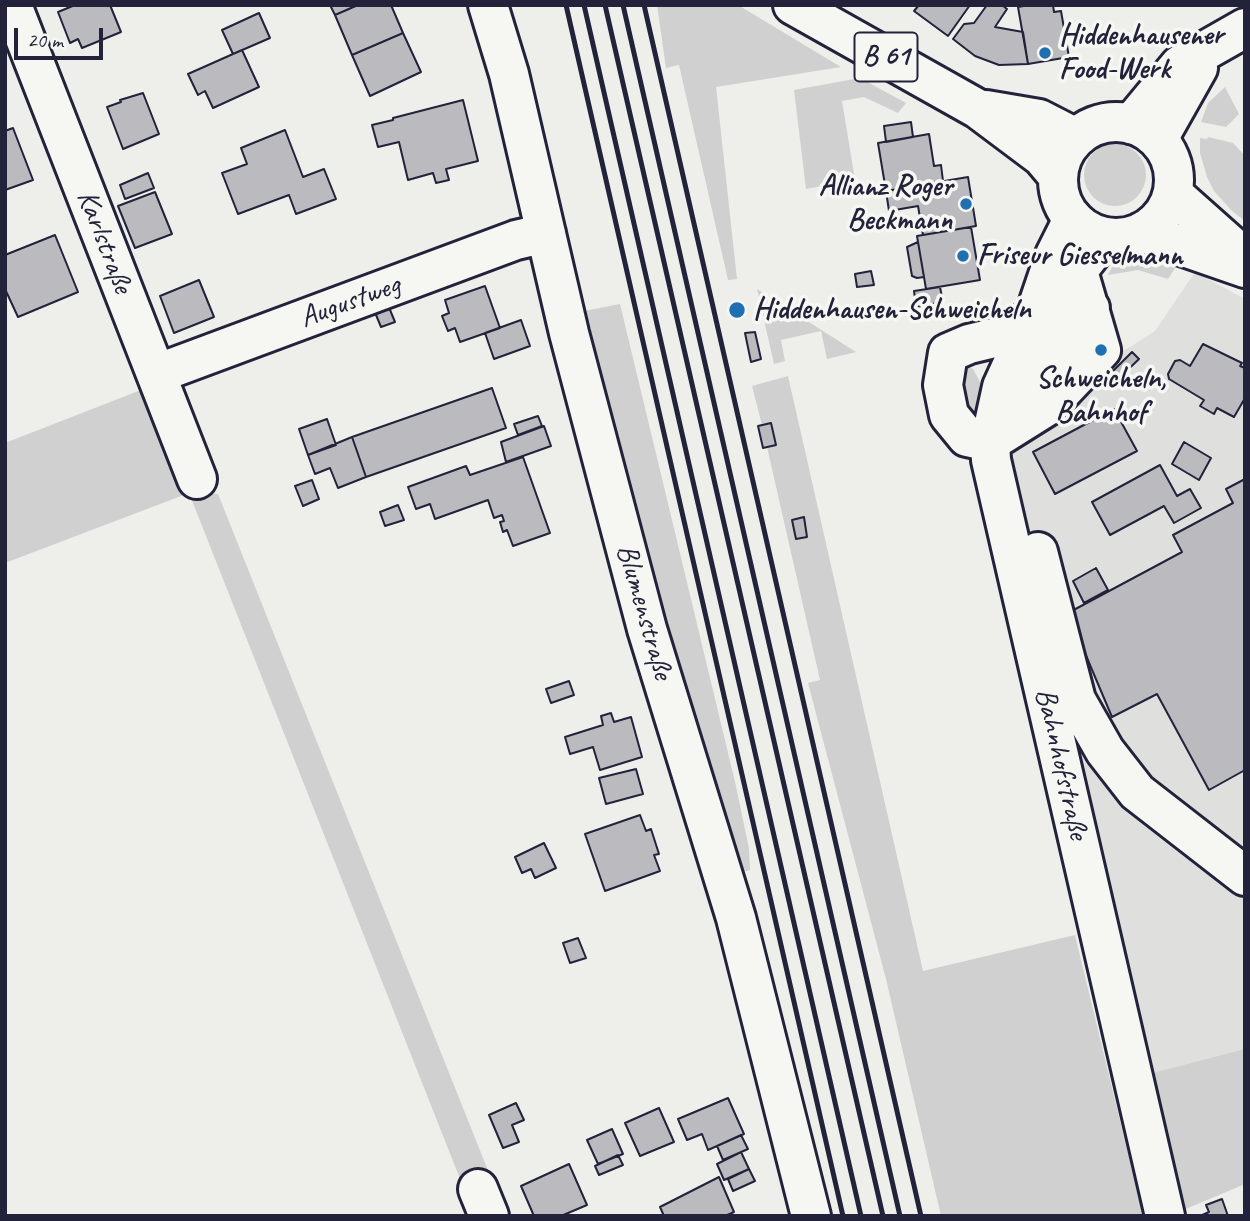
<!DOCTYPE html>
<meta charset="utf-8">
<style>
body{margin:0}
#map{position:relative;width:1250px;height:1221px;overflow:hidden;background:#eeeeeb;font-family:Caveat,sans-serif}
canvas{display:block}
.frame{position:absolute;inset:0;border:7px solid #22223b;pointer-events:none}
.scale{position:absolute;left:14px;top:28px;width:89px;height:32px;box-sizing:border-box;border:4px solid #22223b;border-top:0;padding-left:9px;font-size:21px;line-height:24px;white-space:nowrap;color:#22223b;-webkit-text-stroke:5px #f6f6f2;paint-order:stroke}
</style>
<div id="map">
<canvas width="1250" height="1221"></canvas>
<div class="frame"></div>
<div class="scale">20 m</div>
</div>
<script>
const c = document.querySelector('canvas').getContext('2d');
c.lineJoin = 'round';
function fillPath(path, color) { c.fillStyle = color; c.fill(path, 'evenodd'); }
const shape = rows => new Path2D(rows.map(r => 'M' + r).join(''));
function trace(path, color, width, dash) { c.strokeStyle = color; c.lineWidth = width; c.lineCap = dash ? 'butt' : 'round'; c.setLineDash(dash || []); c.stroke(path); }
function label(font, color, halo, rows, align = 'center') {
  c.font = font + ' Caveat,sans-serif'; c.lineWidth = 7; c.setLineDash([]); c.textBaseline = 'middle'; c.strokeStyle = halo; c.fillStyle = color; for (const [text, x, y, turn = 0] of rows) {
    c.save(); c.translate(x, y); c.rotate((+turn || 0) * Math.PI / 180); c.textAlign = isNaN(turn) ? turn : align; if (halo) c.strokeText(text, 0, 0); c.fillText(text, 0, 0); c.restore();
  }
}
fillPath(shape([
 [1195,272,1245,299,1245,1184,1183,1210,998,459,1065,419,1122,352,1155,331]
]), '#dfdfde');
fillPath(shape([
 [657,5,738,5,841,67,716,87,737,279,728,280,679,65,666,68],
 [860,78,906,103,898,113,864,97,842,101,855,180,806,189,794,90],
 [1225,87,1239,114,1226,127,1201,122,1208,103],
 [1208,137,1233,143,1245,156,1245,221,1232,211,1214,191,1207,177,1200,153,1200,138,1207,139],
 '1084 175a31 31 0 1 1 62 0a31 31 0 1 1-62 0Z',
 [1146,249,1179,262,1168,279,1138,270,1108,275,1117,258,1131,257],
 [757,289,856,352,827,359,821,331,781,340,785,361,774,364],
 [620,304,736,786,749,849,750,870,735,874,665,651,584,311],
 [965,365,973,369,980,382,981,396,977,410,972,417,965,414,959,370],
 [788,376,923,971,1075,935,1143,1216,941,1216,886,979,808,683,820,680,767,447,776,445,771,423,762,425,752,386],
 [146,388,189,492,218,494,495,1188,468,1199,189,493,5,563,5,443],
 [1245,1049,1245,1184,1183,1210,1149,1074]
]), '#d0d0d1');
const building = shape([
 [75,5,110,5,121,32,82,48,78,39,70,43,58,12,75,5],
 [330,5,358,5,335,15,330,5],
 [358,5,391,5,403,33,352,55,335,15,358,5],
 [919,5,970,5,948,36,914,11,919,5],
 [987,5,1002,5,1007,9,995,27,1023,32,1028,64,999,65,975,56,953,39,964,24,974,23,987,5],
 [1029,5,1053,5,1054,12,1061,11,1069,57,1028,64,1018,7,1029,5],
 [259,13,270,38,233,54,222,30,259,13],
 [403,33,421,72,370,96,352,55,403,33],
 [242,50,259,87,213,108,205,91,198,95,188,74,242,50],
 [143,93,159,134,123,149,107,107,121,102,120,100,143,93],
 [463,100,478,161,446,169,449,180,436,183,433,173,408,180,399,142,378,147,372,125,393,120,393,118,463,100],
 [911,122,913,137,886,142,884,126,911,122],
 [13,128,33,180,5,190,5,131,13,128],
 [285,130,303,177,324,169,336,199,296,214,289,195,238,214,222,173,247,164,241,148,285,130],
 [929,134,934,166,941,165,943,181,886,191,878,143,929,134],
 [148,173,154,188,125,199,120,185,148,173],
 [968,177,976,226,923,235,918,206,889,211,886,191,968,177],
 [155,192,172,234,135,248,118,206,155,192],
 [971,227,980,280,926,289,917,236,971,227],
 [55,235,78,292,18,317,5,289,5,255,55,235],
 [918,242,924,277,917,278,912,276,907,247,918,242],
 [871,271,874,285,857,287,855,274,871,271],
 [199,280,214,317,174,333,160,296,199,280],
 [485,286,500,328,460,342,455,328,448,331,442,316,449,313,445,300,485,286],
 [940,287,943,302,916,307,914,291,940,287],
 [388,305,395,322,381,327,374,310,388,305],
 [521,320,530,346,494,359,485,333,521,320],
 [755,332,761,359,751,362,745,333,755,332],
 [1203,344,1242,363,1240,366,1245,368,1245,398,1234,417,1217,408,1214,414,1200,406,1204,400,1169,379,1168,374,1175,361,1180,360,1190,366,1203,344],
 [1132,352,1139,359,1111,386,1104,380,1132,352],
 [492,388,506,428,366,477,352,437,492,388],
 [1114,409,1137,451,1055,494,1033,452,1114,409],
 [538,416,542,426,518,435,514,424,538,416],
 [327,419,336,445,308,455,299,429,327,419],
 [771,423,776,445,763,448,758,426,771,423],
 [544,426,551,446,506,462,501,442,544,426],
 [352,437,366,477,338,488,330,468,315,474,308,455,352,437],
 [1184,442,1211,458,1199,480,1172,464,1184,442],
 [523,457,550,533,513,546,507,530,503,532,500,522,504,521,502,515,494,518,488,500,435,519,430,504,416,509,408,487,466,466,470,475,523,457],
 [1160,465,1177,496,1190,489,1201,508,1174,523,1164,506,1110,535,1092,502,1160,465],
 [1245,479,1245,770,1209,790,1157,694,1112,717,1068,613,1182,552,1173,535,1233,503,1226,489,1245,479],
 [312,480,319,499,303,506,295,486,312,480],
 [398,505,404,520,385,526,380,512,398,505],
 [804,517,807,537,796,539,792,520,804,517],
 [1096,568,1108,590,1084,603,1073,581,1096,568],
 [569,681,574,695,551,703,546,689,569,681],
 [611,713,614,722,631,717,642,757,600,770,593,747,570,754,565,737,603,725,601,716,611,713],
 [636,769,643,794,606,804,599,778,636,769],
 [640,815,646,831,651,829,659,854,654,855,660,871,605,891,585,834,640,815],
 [544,843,556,868,535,878,531,869,522,873,515,857,544,843],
 [578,938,586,958,570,963,563,943,578,938],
 [728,1098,744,1134,708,1150,702,1134,687,1140,678,1119,728,1098],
 [516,1103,524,1120,512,1125,519,1142,503,1148,489,1115,516,1103],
 [659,1108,674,1142,640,1156,625,1123,659,1108],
 [612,1129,623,1154,598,1164,587,1140,612,1129],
 [741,1135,748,1149,723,1160,717,1146,741,1135],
 [741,1152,749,1169,724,1180,717,1164,741,1152],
 [618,1155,623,1165,599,1175,595,1166,618,1155],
 [569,1164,587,1205,561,1216,534,1216,521,1186,569,1164],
 [749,1169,755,1181,733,1191,728,1179,749,1169],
 [719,1177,734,1212,725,1216,664,1216,660,1207,719,1177],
 [1222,1199,1228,1216,1200,1216,1209,1212,1206,1205,1222,1199]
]);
fillPath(building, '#bbbbbf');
trace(building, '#22223b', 2);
const minor = shape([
 [12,5,197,479],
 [488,5,509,74,569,333,647,629,736,918,811,1216],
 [1131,124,1180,65,1245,28],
 [1158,139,1198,68],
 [1073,219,1055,255,1034,317,1002,387,990,442,991,460,1165,1216],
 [1078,271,1101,350,1049,405,990,442,967,437,949,415,943,385,948,353,969,344,1002,336,1034,317,1064,288,1104,237],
 [156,374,516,240,546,233],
 [1004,423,1075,323,1090,308],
 [1038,552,1076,700,1105,751,1137,792,1245,876],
 [478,1189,489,1216]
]);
const major = shape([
 [793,5,978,109,1042,157,1058,176],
 [986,110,1039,119,1076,138],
 '1058 180a58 58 0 1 1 116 0a58 58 0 1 1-116 0Z',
 [1173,194,1245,258],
 [1141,232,1245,268]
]);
trace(minor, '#22223b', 44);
trace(major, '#22223b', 44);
trace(minor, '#f6f6f2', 38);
trace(major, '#f6f6f2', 38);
trace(shape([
 [566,5,843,1216],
 [584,5,861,1216],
 [605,5,883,1216],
 [623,5,900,1216],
 [644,5,921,1216]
]), '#22223b', 5);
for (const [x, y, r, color] of [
 [1045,53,7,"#1f6fb2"],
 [966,204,7,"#1f6fb2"],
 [963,256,7,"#1f6fb2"],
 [737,310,9,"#1f6fb2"],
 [1101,350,7,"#1f6fb2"]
]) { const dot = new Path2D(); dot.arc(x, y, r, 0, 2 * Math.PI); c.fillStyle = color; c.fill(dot); trace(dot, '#f6f6f2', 2.5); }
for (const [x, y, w] of [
 [886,57,63]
]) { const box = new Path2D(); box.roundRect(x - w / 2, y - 24.5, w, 49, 5); c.fillStyle = '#f6f6f2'; c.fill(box); trace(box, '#22223b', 2); }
label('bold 28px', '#22223b', null, [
 ["B 61",886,57]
]);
label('bold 30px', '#22223b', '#f6f6f2', [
 ["Hiddenhausener",1059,36],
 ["Food-Werk",1059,70],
 ["Allianz Roger",952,187,"right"],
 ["Beckmann",952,221,"right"],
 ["Friseur Giesselmann",977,256],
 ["Hiddenhausen-Schweicheln",753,310],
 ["Schweicheln,",1101,379,"center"],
 ["Bahnhof",1101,413,"center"]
], 'left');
label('30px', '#22223b', '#f6f6f2', [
 ["Karlstraße",104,242,69],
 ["Augustweg",350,302,-20],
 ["Blumenstraße",644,612,74],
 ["Bahnhofstraße",1061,764,77]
]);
</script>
